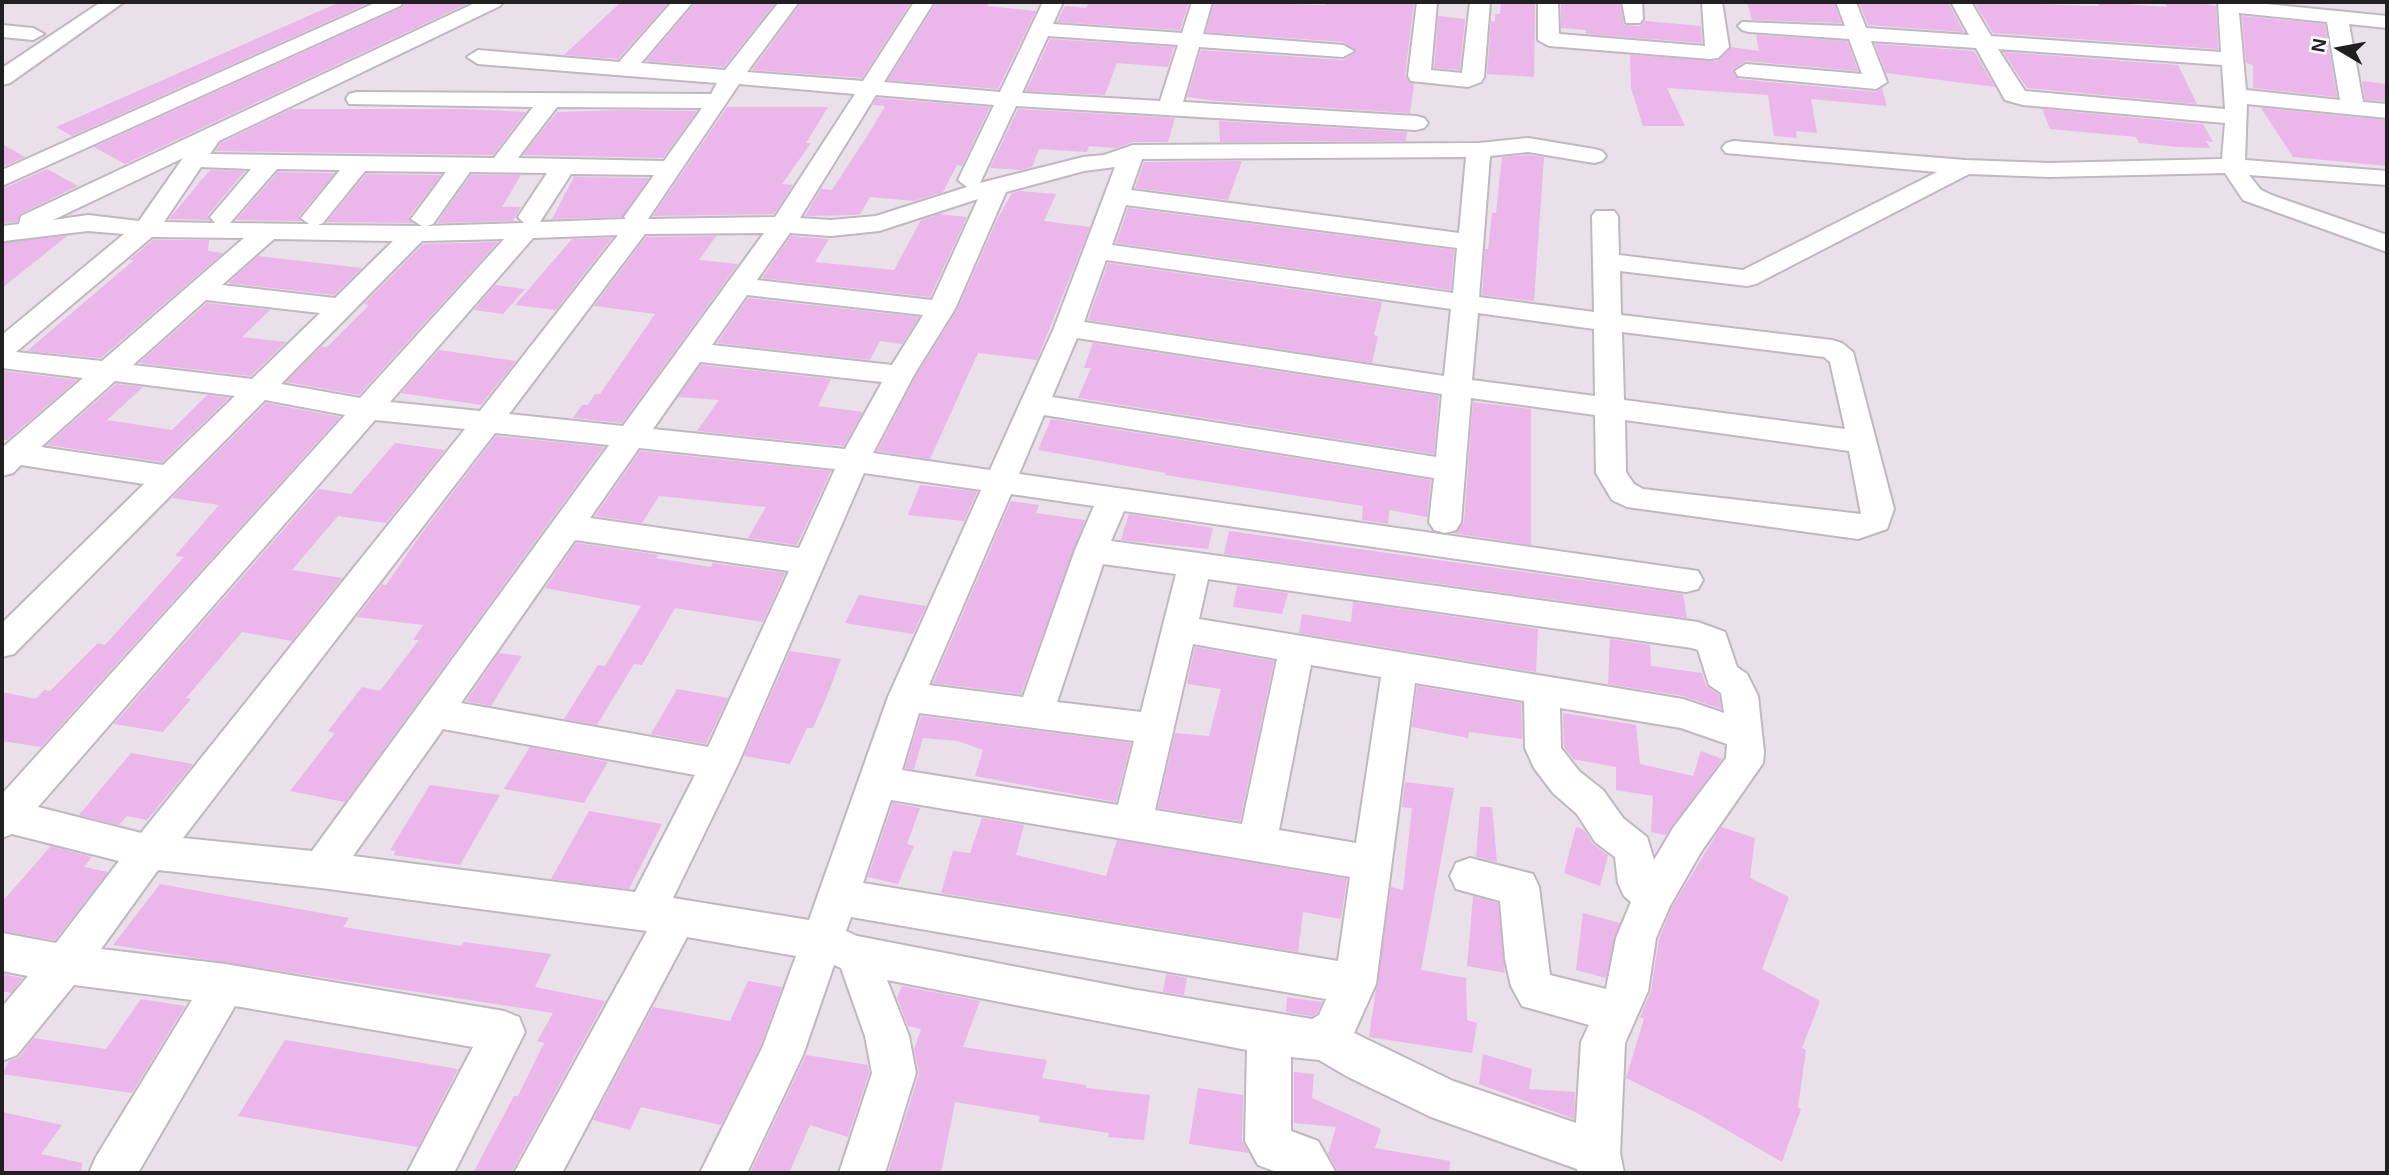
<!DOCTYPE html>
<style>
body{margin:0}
#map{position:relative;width:2389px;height:1175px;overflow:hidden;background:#e9e0e9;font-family:Arial,sans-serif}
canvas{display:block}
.frame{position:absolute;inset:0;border:4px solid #221f22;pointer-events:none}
.north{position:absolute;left:2305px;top:14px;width:70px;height:70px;-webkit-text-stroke:5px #fff;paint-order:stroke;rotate:280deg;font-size:19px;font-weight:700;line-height:28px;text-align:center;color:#221f22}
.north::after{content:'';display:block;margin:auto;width:24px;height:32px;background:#221f22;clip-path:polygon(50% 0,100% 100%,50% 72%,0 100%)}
</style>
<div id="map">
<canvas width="2389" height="1175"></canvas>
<div class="frame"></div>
<div class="north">N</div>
</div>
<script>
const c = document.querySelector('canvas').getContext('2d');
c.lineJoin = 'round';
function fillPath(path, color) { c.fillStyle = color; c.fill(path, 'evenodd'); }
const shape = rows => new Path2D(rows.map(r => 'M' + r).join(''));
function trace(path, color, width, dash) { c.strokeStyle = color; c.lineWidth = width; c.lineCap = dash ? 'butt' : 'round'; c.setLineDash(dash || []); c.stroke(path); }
fillPath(shape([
 [340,2,371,2,72,136,56,127],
 [406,2,471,2,125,164,94,147,401,8],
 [621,2,669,2,618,59,564,55],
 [696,2,776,2,724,67,646,61],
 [802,2,911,2,862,78,752,70],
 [937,2,990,2,987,6,1036,11,998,89,888,80],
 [1089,2,1189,2,1180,30,1057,22,1065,6,1086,8],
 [1214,2,1325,5,1326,2,1414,2,1405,76,1414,84,1410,113,1218,101,1187,97,1201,50,1343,60,1356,52,1343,42,1206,32],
 [1501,2,1535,2,1534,77,1487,74,1491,21,1495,22,1495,14,1500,14],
 [1561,2,1620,2,1624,25,1640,26,1645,21,1701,26,1702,43,1586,34,1586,30,1561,28],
 [1747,2,1834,2,1841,23,1752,20],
 [1859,2,1948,2,1964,32,1868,25],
 [1974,2,2099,6,2096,2,2167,7,2164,2,2194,2,2216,6,2218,49,1993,33],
 [1438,16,1465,19,1460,70,1434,68],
 [2242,16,2325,24,2337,97,2253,88,2253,65,2246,63],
 [1756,35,1847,41,1858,71,1746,61,1732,70,1738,79,1876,92,1882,88,1887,106,1811,99,1817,133,1796,131,1797,138,1774,136,1768,95,1667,88,1685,126,1643,126,1631,88,1630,55,1718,61,1731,47,1759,51],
 [1050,39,1174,47,1168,67,1117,63,1105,95,1026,91],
 [1875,44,1974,51,1995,87,1886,73],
 [2003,52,2178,65,2197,104,2027,88],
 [2362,81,2387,84,2387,101,2365,100],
 [877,98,990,107,962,166,957,165,943,192,914,201,870,197,860,214,854,215,805,216,821,189,832,190,871,130,885,106,873,105],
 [727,107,828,107,806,143,811,143,782,184,793,185,774,214,653,216],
 [2261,108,2387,120,2387,166,2293,157],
 [291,109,466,109,526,112,493,155,215,151,221,143],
 [1018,109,1175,118,1168,142,1133,142,1116,148,1089,146,1087,152,1039,149,1032,167,1021,170,990,168],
 [2042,109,2203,124,2213,142,2206,141,2210,148,2178,147,2139,143,2136,137,2050,129],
 [621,110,697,111,663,158,523,155,557,112],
 [1219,121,1407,132,1406,141,1220,142],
 [2,144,25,157,2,167],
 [1528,155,1544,157,1534,301,1482,295,1485,249,1488,249,1492,213,1496,213,1502,157],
 [1242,161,1228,200,1135,188,1144,162],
 [47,169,78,186,20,214,17,222,2,223,2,189],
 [210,170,245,171,208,215,209,220,169,219],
 [278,172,335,173,299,216,301,221,236,220],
 [366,174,441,175,409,217,413,223,327,222],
 [471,175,521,175,502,207,521,207,513,221,437,223],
 [574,177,649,178,622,217,552,219],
 [1020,191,1056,194,1044,221,1090,227,1037,360,978,353,930,459,877,451,916,376,957,310,997,220,1012,193],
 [1128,208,1454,250,1451,290,1116,243],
 [939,214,967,217,930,297,762,278,791,236,829,239,815,262,894,270,921,220],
 [67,236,2,288,2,242],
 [716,236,699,260,738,264,622,423,573,418,582,405,588,405,595,394,600,394,655,314,594,306,646,237],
 [612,238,556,310,515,305,572,239],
 [153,240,209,240,208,251,223,253,101,358,27,351,134,260,129,260],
 [498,242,359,395,286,382,321,347,327,347,369,305,364,304,423,244],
 [258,256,362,268,334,295,228,283],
 [1108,263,1382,302,1374,335,1378,336,1372,363,1088,320],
 [495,285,525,289,503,314,474,310],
 [748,298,919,317,902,344,880,341,870,360,717,343],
 [207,303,270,310,242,337,286,342,251,376,139,363],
 [1093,343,1439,396,1434,454,1078,398,1091,368,1084,368],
 [439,350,516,361,481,405,401,393],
 [701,365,831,379,818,406,863,412,844,446,697,431,719,400,678,397],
 [2,372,3,371,77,380,7,440,2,440],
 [116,384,143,387,107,420,172,430,207,395,229,398,162,462,47,445],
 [1473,402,1531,409,1531,545,1453,533,1464,522],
 [266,403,340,417,41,747,2,741,2,692,36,699,44,690,50,691,98,643,105,645,184,557,175,556,219,505,172,498],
 [1051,419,1431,480,1427,517,1389,510,1388,524,1362,520,1363,506,1165,475,1166,473,1038,450],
 [496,436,604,447,345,802,290,791,335,733,328,731,362,687,380,691,419,640,413,640,423,625,357,617,382,584,386,585,419,537],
 [395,443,445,450,386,523,338,516,292,570,342,578,292,641,242,632,186,698,191,699,163,732,114,724,319,489,351,494],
 [640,451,831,471,797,545,748,538,766,507,659,496,642,523,595,516],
 [920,485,956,489,977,492,964,521,908,515],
 [1011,501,1039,505,1036,513,1085,520,1021,694,933,683],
 [1129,514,1213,528,1208,549,1121,540],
 [1229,531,1683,594,1687,618,1224,554],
 [576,543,659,555,656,558,711,567,713,563,785,573,763,622,675,608,642,665,634,664,597,725,564,719,598,665,605,666,641,606,545,588],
 [1237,586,1288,593,1282,614,1233,607],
 [859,595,926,606,913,634,845,623],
 [1353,602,1538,629,1536,672,1299,633,1302,614,1351,622],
 [1610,639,1650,645,1651,666,1702,673,1706,686,1719,695,1721,709,1683,696,1608,684],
 [1195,647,1274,661,1240,821,1158,808,1175,733,1209,736,1221,689,1187,684],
 [790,651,841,659,827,696,813,728,807,728,790,764,744,756],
 [499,653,522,656,491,706,466,701],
 [1417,686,1521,703,1522,739,1469,732,1468,738,1412,727],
 [677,689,728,698,706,744,651,734],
 [1563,713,1636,725,1640,764,1693,776,1701,751,1722,759,1666,835,1651,832,1653,796,1616,790,1616,767,1573,759,1564,747],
 [921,716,1131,743,1116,802,975,776,983,750,958,741,923,738,914,769,905,768],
 [530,747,608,762,584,803,504,789],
 [131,753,193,764,147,820,127,816,119,825,79,815],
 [1405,782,1454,788,1421,970,1466,978,1467,1020,1477,1023,1472,1053,1369,1037,1391,887,1403,890,1412,808,1402,807],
 [430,785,500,795,460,865,393,855,396,851,390,850],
 [893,803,920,808,907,844,914,846,898,884,868,877],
 [1480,807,1492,807,1497,862,1476,857],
 [589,811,662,824,629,889,551,879],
 [982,818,1024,825,1016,855,1106,876,1117,840,1347,879,1341,919,1303,912,1298,952,941,893,953,851,970,853],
 [1576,827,1584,830,1593,844,1608,855,1600,886,1564,873],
 [1721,827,1755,838,1750,878,1789,897,1762,969,1820,1001,1802,1048,1806,1050,1798,1107,1801,1109,1782,1162,1699,1114,1626,1078,1644,1019,1640,1017,1651,991,1659,939,1672,907],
 [51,846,92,857,84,867,108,872,55,940,2,931,2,902],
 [160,884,349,918,343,927,461,946,464,942,551,954,535,987,605,1001,511,1173,473,1173,514,1096,518,1096,544,1043,537,1041,553,1013,113,945],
 [1473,896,1498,903,1505,973,1467,966],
 [1583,913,1620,923,1606,978,1576,970],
 [2,974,23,978,11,993,2,991],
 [1166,974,1187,978,1184,995,1163,992],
 [748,981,782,987,761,1045,721,1125,641,1107,630,1130,593,1120,653,1007,730,1021],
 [902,986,980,1001,963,1047,1047,1060,1042,1078,1086,1085,1086,1088,1150,1095,1144,1140,1108,1137,1109,1133,1039,1122,1040,1116,955,1102,941,1173,888,1173,919,1074,914,1049,921,1029,908,1026,897,998],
 [1287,997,1322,1002,1317,1013,1312,1016,1286,1012],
 [141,999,185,1006,132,1093,2,1074,9,1061,19,1057,34,1038,106,1049],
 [285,1040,458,1069,418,1147,238,1116],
 [1483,1054,1532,1069,1529,1089,1575,1092,1574,1119,1479,1084],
 [806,1055,868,1065,869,1073,848,1137,810,1125,789,1173,750,1173],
 [1294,1072,1314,1074,1312,1098,1381,1129,1375,1148,1450,1161,1449,1173,1339,1173,1328,1154,1336,1127,1294,1123],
 [1198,1088,1243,1095,1242,1141,1249,1153,1189,1144],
 [2,1112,62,1125,41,1154,82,1163,81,1173,2,1173]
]), '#ebb6ea');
const minor = shape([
 [101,2,124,2,10,83,2,85,2,68,101,2],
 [377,2,403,2,400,6,2,186,2,170,377,2],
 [477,2,503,2,500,6,219,141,210,154,494,158,533,107,349,104,346,99,349,94,357,92,711,94,717,83,478,64,467,57,478,50,619,62,672,2,693,2,641,63,725,70,779,2,799,2,747,72,863,81,914,2,934,2,884,82,1000,92,1043,2,1063,2,1053,24,1182,33,1192,2,1212,2,1203,34,1343,45,1354,51,1343,57,1199,47,1183,102,1416,116,1424,118,1428,123,1424,128,1416,130,1016,106,980,183,1083,157,1104,155,1133,145,1479,143,1528,138,1594,149,1602,151,1606,156,1602,161,1594,163,1528,152,1490,156,1479,297,1594,312,1592,216,1596,211,1614,211,1618,216,1619,255,1743,270,1937,172,1726,153,1722,148,1726,143,1734,141,1965,160,2049,163,2222,159,2225,123,2023,105,2005,100,1976,48,1871,41,1887,82,1876,89,1738,76,1735,71,1746,64,1862,74,1849,39,1749,32,1742,30,1738,26,1742,22,1845,26,1836,2,1856,2,1866,28,1969,35,1951,2,1971,2,1991,36,2221,52,2218,2,2246,2,2387,16,2387,28,2349,24,2363,102,2387,104,2387,118,2247,104,2245,160,2387,171,2387,185,2249,175,2261,190,2274,196,2387,235,2387,252,2243,200,2225,173,2049,177,1969,174,1756,284,1747,286,1620,271,1621,315,1832,340,1842,343,1853,352,1894,509,1887,529,1858,539,1627,507,1612,500,1596,473,1595,415,1471,398,1461,522,1456,530,1445,533,1434,530,1429,522,1434,478,1044,415,1019,474,1698,571,1703,580,1698,589,1686,592,1124,511,1111,541,1698,622,1725,632,1737,667,1747,674,1758,696,1764,752,1763,763,1701,852,1670,906,1656,938,1648,991,1625,1043,1620,1153,1624,1173,1578,1173,1577,1169,1431,1117,1348,1077,1319,1060,1291,1057,1291,1131,1318,1141,1336,1173,1279,1173,1258,1165,1245,1141,1247,1050,887,980,909,1036,916,1073,885,1173,839,1173,872,1073,865,1036,841,968,834,965,803,1055,747,1173,700,1173,763,1046,796,956,687,937,562,1173,514,1173,647,931,321,888,158,870,101,949,225,964,504,1011,519,1017,525,1032,454,1173,407,1173,473,1047,235,1006,138,1173,89,1173,96,1157,192,1000,74,985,17,1055,2,1061,2,1007,28,976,2,971,2,933,56,943,119,861,12,834,2,838,2,794,345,415,265,400,14,654,2,657,2,623,144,484,21,465,13,473,2,476,2,448,83,378,2,368,2,335,124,234,88,231,4,241,2,226,19,224,21,216,477,2],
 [2239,13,2327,22,2340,100,2246,90,2239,13],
 [1048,36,1178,45,1160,101,1022,93,1048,36],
 [1998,49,2222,65,2225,109,2025,91,1998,49],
 [739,84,855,94,775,217,648,219,739,84],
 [876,95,994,105,958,180,967,187,876,216,831,220,800,218,876,95],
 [557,107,702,108,664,161,518,158,557,107],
 [1466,157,1459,233,1131,190,1142,159,1466,157],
 [183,158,139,221,88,215,53,220,183,158],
 [201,167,251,169,210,217,215,223,164,222,201,167],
 [1115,167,1054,328,990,470,873,453,914,375,955,309,1006,192,1084,171,1115,167],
 [277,169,340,170,301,218,309,224,230,223,277,169],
 [365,171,446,172,411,219,422,226,318,225,323,223,365,171],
 [470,172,547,173,518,217,524,223,426,226,433,224,470,172],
 [571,174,654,175,624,217,626,219,540,222,571,174],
 [978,199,932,300,757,280,790,233,831,236,879,231,978,199],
 [1126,205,1457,248,1453,293,1112,245,1126,205],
 [764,233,623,426,509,414,645,234,764,233],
 [618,235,480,411,390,402,533,238,618,235],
 [152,237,244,238,102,361,16,352,152,237],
 [274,239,393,241,335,298,222,285,274,239],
 [504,239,360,398,281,384,422,241,504,239],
 [1106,260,1451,309,1444,376,1084,322,1106,260],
 [747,295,923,315,892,365,712,345,747,295],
 [206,300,320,313,252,379,133,365,206,300],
 [1478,313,1594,329,1595,396,1472,380,1478,313],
 [1622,332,1824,357,1830,362,1845,429,1624,400,1622,332],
 [1077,338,1442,394,1436,457,1052,397,1077,338],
 [700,362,882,382,845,449,653,429,700,362],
 [115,381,235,396,163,465,41,447,115,381],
 [375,420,465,429,141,833,38,807,375,420],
 [1625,420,1849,451,1861,514,1643,489,1634,484,1626,472,1625,420],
 [495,433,609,445,312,851,183,838,495,433],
 [639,448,835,469,799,548,590,518,639,448],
 [864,473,981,490,888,697,809,920,673,898,738,764,864,473],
 [1011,494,1094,506,1075,550,1023,697,929,685,1011,494],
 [575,540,789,571,708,747,461,703,575,540],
 [1103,564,1176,574,1141,712,1057,702,1103,564],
 [1208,579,1692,648,1698,650,1709,685,1721,693,1724,713,1683,699,1199,619,1208,579],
 [1193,644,1277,659,1242,824,1155,810,1193,644],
 [1311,665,1381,677,1356,843,1279,830,1311,665],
 [1415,683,1524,701,1525,748,1534,768,1553,793,1577,814,1595,842,1615,857,1618,883,1624,896,1631,902,1616,938,1606,989,1550,975,1539,887,1533,874,1470,858,1456,863,1450,876,1456,889,1500,901,1505,959,1511,986,1522,1006,1589,1025,1581,1042,1576,1123,1453,1081,1354,1033,1376,984,1415,683],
 [1560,708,1681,728,1727,744,1726,758,1673,828,1654,860,1647,837,1623,818,1603,790,1579,771,1561,748,1560,708],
 [919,713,1134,741,1118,805,902,770,919,713],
 [443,729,695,775,635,892,353,856,443,729],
 [891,800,1350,877,1338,961,863,883,891,800],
 [851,917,1326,999,1319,1015,1312,1019,1131,989,857,936,846,931,851,917],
 [1417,2,1437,2,1431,70,1462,73,1470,2,1490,2,1484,77,1481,82,1468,87,1411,81,1408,76,1417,2],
 [1538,2,1558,2,1559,34,1705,46,1702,2,1722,2,1729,47,1718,58,1710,59,1549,46,1538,40,1538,2],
 [1622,2,1642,2,1643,19,1640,23,1626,23,1622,2],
 [2,25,33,28,44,34,33,40,2,37,2,25]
]);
trace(minor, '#c0b7c0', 4);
fillPath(minor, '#fff');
</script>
